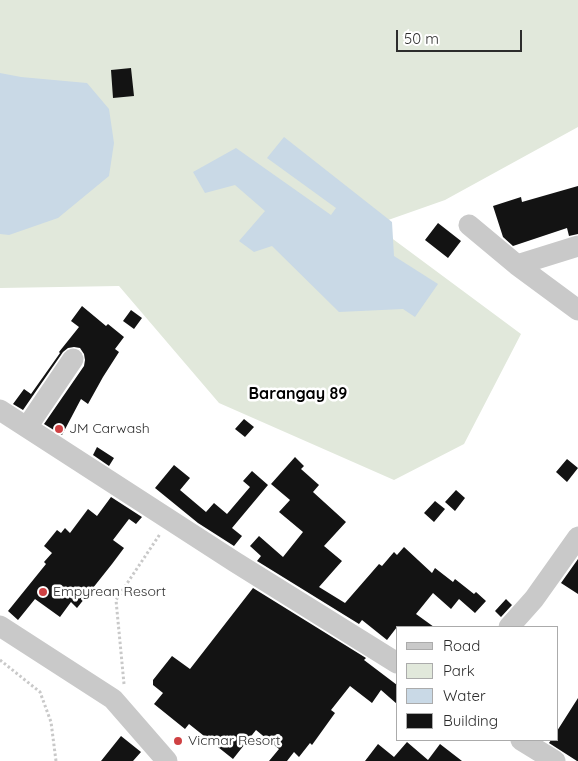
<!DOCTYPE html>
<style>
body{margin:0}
#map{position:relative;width:578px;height:761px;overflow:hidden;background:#fff;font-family:Quicksand,sans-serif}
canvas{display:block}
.legend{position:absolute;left:396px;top:626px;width:162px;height:115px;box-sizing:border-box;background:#fff;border:1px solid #ababab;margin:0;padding:6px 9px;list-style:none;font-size:15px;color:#2c2c2c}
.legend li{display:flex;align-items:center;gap:10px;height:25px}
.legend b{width:25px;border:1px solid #ababab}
.scale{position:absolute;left:396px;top:30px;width:126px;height:22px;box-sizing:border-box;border:2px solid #2c2c2c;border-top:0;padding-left:6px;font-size:15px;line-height:18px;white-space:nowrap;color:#2c2c2c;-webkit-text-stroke:4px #fff;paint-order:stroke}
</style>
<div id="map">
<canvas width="578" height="761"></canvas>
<ul class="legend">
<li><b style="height:6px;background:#c9c9c9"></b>Road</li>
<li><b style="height:14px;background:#e1e8db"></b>Park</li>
<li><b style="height:14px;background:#c9d9e6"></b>Water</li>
<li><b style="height:14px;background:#131313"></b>Building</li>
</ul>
<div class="scale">50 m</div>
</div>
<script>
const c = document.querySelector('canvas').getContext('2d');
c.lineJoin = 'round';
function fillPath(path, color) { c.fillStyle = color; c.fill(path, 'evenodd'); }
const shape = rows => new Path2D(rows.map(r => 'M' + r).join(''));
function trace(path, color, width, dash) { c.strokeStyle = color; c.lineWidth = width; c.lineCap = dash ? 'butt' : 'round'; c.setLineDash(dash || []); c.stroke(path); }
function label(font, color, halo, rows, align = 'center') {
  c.font = font + ' Quicksand,sans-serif'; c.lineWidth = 5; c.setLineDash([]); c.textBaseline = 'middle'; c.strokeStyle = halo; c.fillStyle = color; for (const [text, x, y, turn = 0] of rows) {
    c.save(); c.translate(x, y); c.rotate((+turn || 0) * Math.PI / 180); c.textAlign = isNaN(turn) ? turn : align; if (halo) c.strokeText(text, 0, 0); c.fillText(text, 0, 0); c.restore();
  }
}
fillPath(shape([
 [0,0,578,0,578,127,445,200,374,225,521,334,464,444,394,480,219,403,119,286,0,288]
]), '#e1e8db');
fillPath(shape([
 [0,73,21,77,87,83,109,109,114,143,109,176,58,218,9,235,0,234],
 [284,137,392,222,394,256,438,284,415,317,403,309,339,312,272,246,254,252,239,241,265,211,235,185,205,193,193,172,236,148,331,215,336,208,267,158]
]), '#c9d9e6');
fillPath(shape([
 [131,68,134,96,113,98,111,70],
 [578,186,578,234,569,236,567,228,513,246,503,237,493,206,521,197,522,202],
 [438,223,461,241,448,258,425,240],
 [82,306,106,326,108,324,124,337,115,349,119,352,103,377,88,404,81,399,62,435,44,424,84,366,85,360,84,354,80,348,74,347,68,348,63,352,23,410,13,404,24,389,31,394,60,353,59,352,79,327,71,321],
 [131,310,142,318,134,329,123,321],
 [244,419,254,427,245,437,235,429],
 [97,447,114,458,109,466,93,455],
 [295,457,304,466,301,469,319,485,313,492,346,522,324,546,342,561,319,587,345,603,379,564,382,566,394,552,397,555,404,547,432,573,435,568,453,582,455,579,474,594,476,592,486,601,475,613,459,599,451,609,433,593,416,614,434,627,397,627,387,640,362,620,359,624,257,561,261,556,250,546,259,536,283,557,303,532,279,512,290,500,271,484],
 [567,459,578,468,567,482,556,472],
 [174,465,190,478,180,490,206,512,214,503,227,514,250,487,243,481,252,471,268,485,232,528,242,536,234,546,198,523,155,488],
 [456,490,465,498,455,511,445,502],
 [111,497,142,517,136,524,129,519,113,540,124,548,112,564,77,608,71,602,60,617,35,599,18,620,8,611,46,564,44,562,52,553,44,546,57,530,61,533,65,528,70,533,88,509,97,516],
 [435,501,445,509,434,522,424,513],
 [578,559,578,594,561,583],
 [253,588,366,658,364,660,397,685,397,704,381,690,372,703,350,686,331,710,335,713,312,745,310,743,299,757,294,752,287,761,269,761,279,749,256,730,233,759,189,724,185,729,154,704,163,693,153,685,153,680,172,656,190,669],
 [506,599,512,605,501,617,495,611],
 [578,698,578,761,577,761,549,743,551,740,557,740,557,731],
 [121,736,141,752,133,761,101,761],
 [407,742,428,760,440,744,462,761,365,761,378,744,394,757]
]), '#131313');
trace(shape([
 [0,660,40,692,51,722,56,761],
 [124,684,116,600,160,534]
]), '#c9c9c9', 3, [2.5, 2.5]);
trace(shape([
 [469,225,517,265,578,310],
 [517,265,578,246],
 [0,410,235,562,397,663],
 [27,427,73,359],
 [0,626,113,699,167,761],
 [509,627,534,599,578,537],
 [521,740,555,761]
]), '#c9c9c9', 21);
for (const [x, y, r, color] of [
 [59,429,5,"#cf4143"],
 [43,592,5,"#cf4143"],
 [178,741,5,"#cf4143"]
]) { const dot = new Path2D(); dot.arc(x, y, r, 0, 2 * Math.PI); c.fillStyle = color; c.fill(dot); trace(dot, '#fff', 2); }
label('14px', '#2c2c2c', '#fff', [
 ["JM Carwash",69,429],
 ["Empyrean Resort",53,592],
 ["Vicmar Resort",188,741]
], 'left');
label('bold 16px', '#000', '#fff', [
 ["Barangay 89",298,394]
]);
</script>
